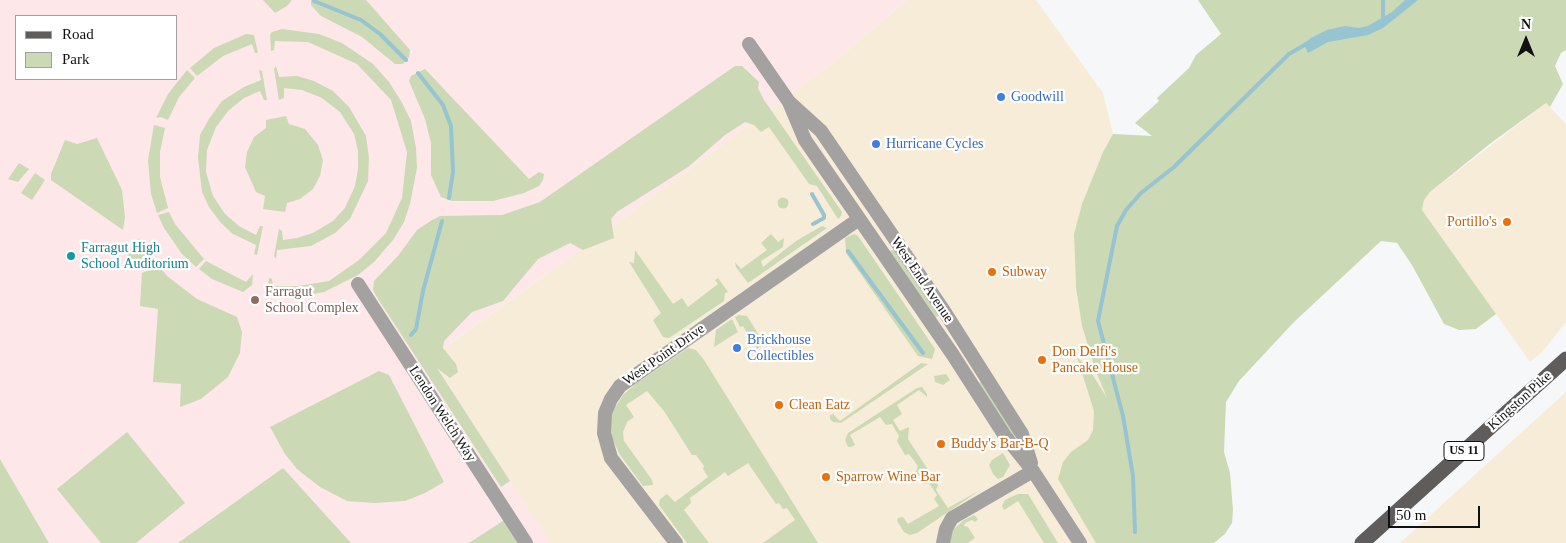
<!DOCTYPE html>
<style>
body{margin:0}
#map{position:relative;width:1566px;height:543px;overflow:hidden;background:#f6f7f9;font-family:"Times New Roman",serif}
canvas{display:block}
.legend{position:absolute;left:15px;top:15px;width:162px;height:65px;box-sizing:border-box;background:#fff;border:1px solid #a0a0a0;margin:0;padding:6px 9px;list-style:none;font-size:15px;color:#111112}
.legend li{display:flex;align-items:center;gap:10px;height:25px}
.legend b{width:25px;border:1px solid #a0a0a0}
.north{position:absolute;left:1501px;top:15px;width:50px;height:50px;-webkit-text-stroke:4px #fff;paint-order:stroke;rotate:0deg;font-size:14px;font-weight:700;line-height:20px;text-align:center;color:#111112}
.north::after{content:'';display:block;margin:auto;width:18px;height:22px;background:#111112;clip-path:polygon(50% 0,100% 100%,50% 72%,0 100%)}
.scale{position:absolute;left:1388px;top:506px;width:92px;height:22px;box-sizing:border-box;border:2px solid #111112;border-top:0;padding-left:6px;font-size:15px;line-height:18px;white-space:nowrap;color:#111112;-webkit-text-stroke:4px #fff;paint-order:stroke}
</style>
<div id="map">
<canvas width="1566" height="543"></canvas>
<ul class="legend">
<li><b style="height:6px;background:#5e5d5c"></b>Road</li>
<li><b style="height:14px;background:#ccd9b5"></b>Park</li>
</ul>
<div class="north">N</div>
<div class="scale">50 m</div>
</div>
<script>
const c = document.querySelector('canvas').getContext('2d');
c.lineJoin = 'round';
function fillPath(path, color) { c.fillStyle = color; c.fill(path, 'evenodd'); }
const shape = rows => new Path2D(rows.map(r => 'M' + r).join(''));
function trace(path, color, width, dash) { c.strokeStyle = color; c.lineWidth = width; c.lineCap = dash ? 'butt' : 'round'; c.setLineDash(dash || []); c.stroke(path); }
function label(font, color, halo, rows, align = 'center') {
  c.font = font + ' "Times New Roman",serif'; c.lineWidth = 4.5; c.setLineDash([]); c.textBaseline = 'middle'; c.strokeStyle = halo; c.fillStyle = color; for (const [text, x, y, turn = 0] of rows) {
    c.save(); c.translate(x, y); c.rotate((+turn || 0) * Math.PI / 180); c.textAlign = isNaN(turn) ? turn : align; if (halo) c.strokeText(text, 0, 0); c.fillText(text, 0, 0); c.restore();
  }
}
fillPath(shape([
 [907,0,1036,0,1103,93,1113,134,1103,152,1082,204,1074,234,1076,288,1082,326,1095,369,1109,401,1123,543,550,543,430,358,590,243,835,61],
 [1546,103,1566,124,1566,322,1542,352,1530,362,1422,210,1424,200,1430,192],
 [1566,392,1566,543,1400,543,1414,530]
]), '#f7ecd7');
fillPath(shape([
 [0,0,907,0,835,61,590,243,431,357,550,543,49,543,0,459],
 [16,16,176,16,176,79,16,79]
]), '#fde7e9');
fillPath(shape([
 [263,0,292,0,287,6,275,13],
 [311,0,366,0,410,50,409,57,403,64,395,64,362,37,321,16,311,5],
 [1198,0,1566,0,1566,50,1561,53,1555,66,1563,84,1550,107,1546,103,1491,143,1430,192,1424,200,1422,210,1496,314,1476,329,1459,330,1444,324,1412,265,1397,243,1381,241,1294,322,1239,381,1226,402,1224,452,1230,473,1233,510,1232,523,1225,534,1214,543,1096,543,1058,479,1063,462,1071,452,1088,440,1093,430,1094,411,1077,357,1089,369,1107,398,1095,369,1082,326,1076,288,1074,234,1082,204,1103,152,1113,134,1152,136,1135,123,1159,101,1157,98,1189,68,1196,55,1221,34],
 [282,29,319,34,342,43,373,64,389,82,401,101,411,121,416,148,417,168,410,204,404,222,393,240,374,262,358,275,324,292,296,297,271,296,267,289,269,278,272,279,273,286,298,286,329,281,359,260,386,233,402,198,407,152,391,100,357,64,308,42,275,41,274,50,271,51,270,35,272,32],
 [246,34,254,35,258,53,255,53,252,44,223,56,197,76,190,68,214,48],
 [276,66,279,77,297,76,314,81,333,91,349,107,366,136,369,158,368,181,350,219,335,233,311,246,277,250,276,259,274,256,279,229,282,231,283,240,297,238,313,233,333,221,345,208,355,186,358,169,358,151,354,134,340,112,322,98,302,90,284,88,284,98,279,100,274,69],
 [735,66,742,66,759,82,758,88,764,100,842,212,841,216,838,219,817,186,809,184,769,127,761,132,754,125,745,122,725,135,688,167,617,212,611,219,614,238,583,250,570,243,538,259,503,301,472,312,444,341,443,348,456,364,458,372,450,378,437,368,510,481,501,487,378,299,373,290,374,281,398,256,417,230,432,220,440,216,502,215,540,202],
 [425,69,529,179,539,172,544,174,543,180,539,186,524,193,493,201,452,201,441,197,431,175,431,143,425,119,409,81,411,76],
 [187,70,195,78,179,97,168,120,161,117,156,118,168,94],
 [259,70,262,71,267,100,264,100,260,91,244,98,229,110,216,127,207,150,206,172,213,196,225,214,239,226,256,235,260,226,263,226,257,255,254,254,256,245,233,234,221,223,209,207,202,192,198,157,200,135,209,119,222,101,244,87,261,80],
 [286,116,289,124,305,129,318,145,323,160,320,176,313,189,300,199,287,203,285,212,263,209,265,196,256,192,245,167,247,152,254,137,266,128,266,120],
 [154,125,165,128,160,152,160,177,168,208,157,213,151,194,148,160],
 [97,138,122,190,125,217,123,230,51,180,51,174,65,140,77,144],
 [19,163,29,169,18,182,8,179],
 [35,173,45,180,32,200,21,193],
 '777.5 203a5.5 5.5 0 1 1 11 0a5.5 5.5 0 1 1-11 0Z',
 [169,212,175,224,204,259,196,267,182,254,164,228,158,215],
 [822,226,827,228,748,283,736,267,735,262,741,269,767,250,761,243,771,234,778,242,784,238,783,247,761,261,763,267,796,241],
 [854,234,858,236,935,349,932,359,918,356,846,253,845,238],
 [139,238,153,261,139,266,127,257],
 [635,250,673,304,682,298,688,307,718,284,715,280,718,278,728,292,725,293,724,301,669,338,663,337,653,320,661,313,629,262,634,263],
 [893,250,895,251,940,316,934,317,889,251],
 [206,261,246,282,253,274,252,285,243,292,212,279,199,269],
 [159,266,167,276,197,299,237,317,242,332,240,353,228,377,201,399,180,407,181,384,153,382,158,309,140,306,142,273],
 [739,315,747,316,762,340,762,345,757,349,743,326,740,327,735,317],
 [732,319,738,332,714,347,716,330],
 [688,348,696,350,704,360,818,543,763,543,795,520,787,508,783,509,779,503,776,504,748,463,728,476,725,472,690,498,691,503,684,510,709,543,687,543,659,505,660,499,667,494,675,502,708,477,703,469,704,466,696,455,692,455,664,411,647,391,626,405,634,417,627,422,623,432,624,441,652,480,653,485,643,486,620,455,612,438,610,421,613,411,623,395,637,383],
 [921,363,928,364,841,423,833,422,830,419,830,415,833,414,840,421],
 [379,371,389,375,444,482,425,493,405,501,374,503,347,501,320,487,297,469,285,454,270,427],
 [946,374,950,380,943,385,935,382,934,376],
 [981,381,1015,433,1015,436,1012,436,978,385],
 [922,387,927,394,927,397,919,390,897,405,902,414,893,420,900,431,909,427,908,439,938,485,936,490,948,508,982,489,917,533,910,535,904,532,897,521,898,518,903,517,908,524,939,506,934,499,937,495,929,483,924,484,916,472,918,466,909,454,905,455,897,441,899,436,892,424,886,425,880,417,850,435,855,445,851,447,848,447,845,440,848,433,917,388],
 [127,432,185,503,136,543,101,543,57,489],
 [1003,453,1010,465,1003,477,998,479,993,474,989,465,992,460],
 [0,459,49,543,0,543],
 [283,468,351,543,178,543],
 [1018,494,1028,494,1058,543,1044,543,1018,501,1004,510,1002,506,1005,500],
 [974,515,978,519,975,522,972,520,965,523,964,526,968,527,975,538,968,543,949,543,953,530,964,520],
 [506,519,521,543,469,543]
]), '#ccd9b5');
fillPath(shape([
 [1405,0,1418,0,1383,28,1368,35,1328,42,1308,53,1304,44,1311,38,1327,30,1345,26,1359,28,1368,26,1392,12]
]), '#96c4d0');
trace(shape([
 [314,1,361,20,380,34,406,60],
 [1383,23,1383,0],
 [418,73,443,105,451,126,453,172,449,198],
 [812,194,824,215,824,218,813,224],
 [848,251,923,353],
 [411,335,416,329,423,291,442,221],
 [1135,532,1133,476,1123,416,1098,321,1117,226,1126,210,1141,193,1174,167,1289,54,1308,43]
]), '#96c4d0', 4);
trace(shape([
 [749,44,789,102,821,131,944,311,1022,434,1031,463],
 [789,102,805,140,953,355,1005,436,1033,471,1080,543],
 [358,284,526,543],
 [676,543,611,458,604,433,605,413,611,399,620,386,859,219],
 [943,543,946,529,952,518,1033,471]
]), '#a3a2a1', 14);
trace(shape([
 [1362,543,1566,359]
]), '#5e5d5c', 15);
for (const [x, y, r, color] of [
 [1001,97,5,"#3f7fe0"],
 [876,144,5,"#3f7fe0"],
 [1507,222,5,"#e8710a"],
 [71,256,5,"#0f9aa8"],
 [992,272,5,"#e8710a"],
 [255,300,5,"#8d6e63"],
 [737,348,5,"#3f7fe0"],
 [1042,360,5,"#e8710a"],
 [779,405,5,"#e8710a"],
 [941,444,5,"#e8710a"],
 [826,477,5,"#e8710a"]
]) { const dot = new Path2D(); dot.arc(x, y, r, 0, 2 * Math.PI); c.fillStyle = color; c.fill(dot); trace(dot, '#fff', 2); }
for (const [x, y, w] of [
 [1464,451,40]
]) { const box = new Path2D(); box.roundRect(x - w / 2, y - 9.5, w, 19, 4); c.fillStyle = '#fff'; c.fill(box); trace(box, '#111112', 1); }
label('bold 12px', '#111112', null, [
 ["US 11",1464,451]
]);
label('14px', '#366cbe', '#fff', [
 ["Goodwill",1011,97],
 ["Hurricane Cycles",886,144],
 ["Brickhouse",747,340],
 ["Collectibles",747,356]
], 'left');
label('14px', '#c56008', '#fff', [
 ["Portillo's",1497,222,"right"],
 ["Subway",1002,272],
 ["Don Delfi's",1052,352],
 ["Pancake House",1052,368],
 ["Clean Eatz",789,405],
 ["Buddy's Bar-B-Q",951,444],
 ["Sparrow Wine Bar",836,477]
], 'left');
label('14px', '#0d838f', '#fff', [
 ["Farragut High",81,248],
 ["School Auditorium",81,264]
], 'left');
label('14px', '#111112', '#fff', [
 ["West End Avenue",922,280,56],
 ["West Point Drive",664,355,-35],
 ["Kingston Pike",1520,401,-42],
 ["Lendon Welch Way",442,414,57]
]);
label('14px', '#785e54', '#fff', [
 ["Farragut",265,292],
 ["School Complex",265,308]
], 'left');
</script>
